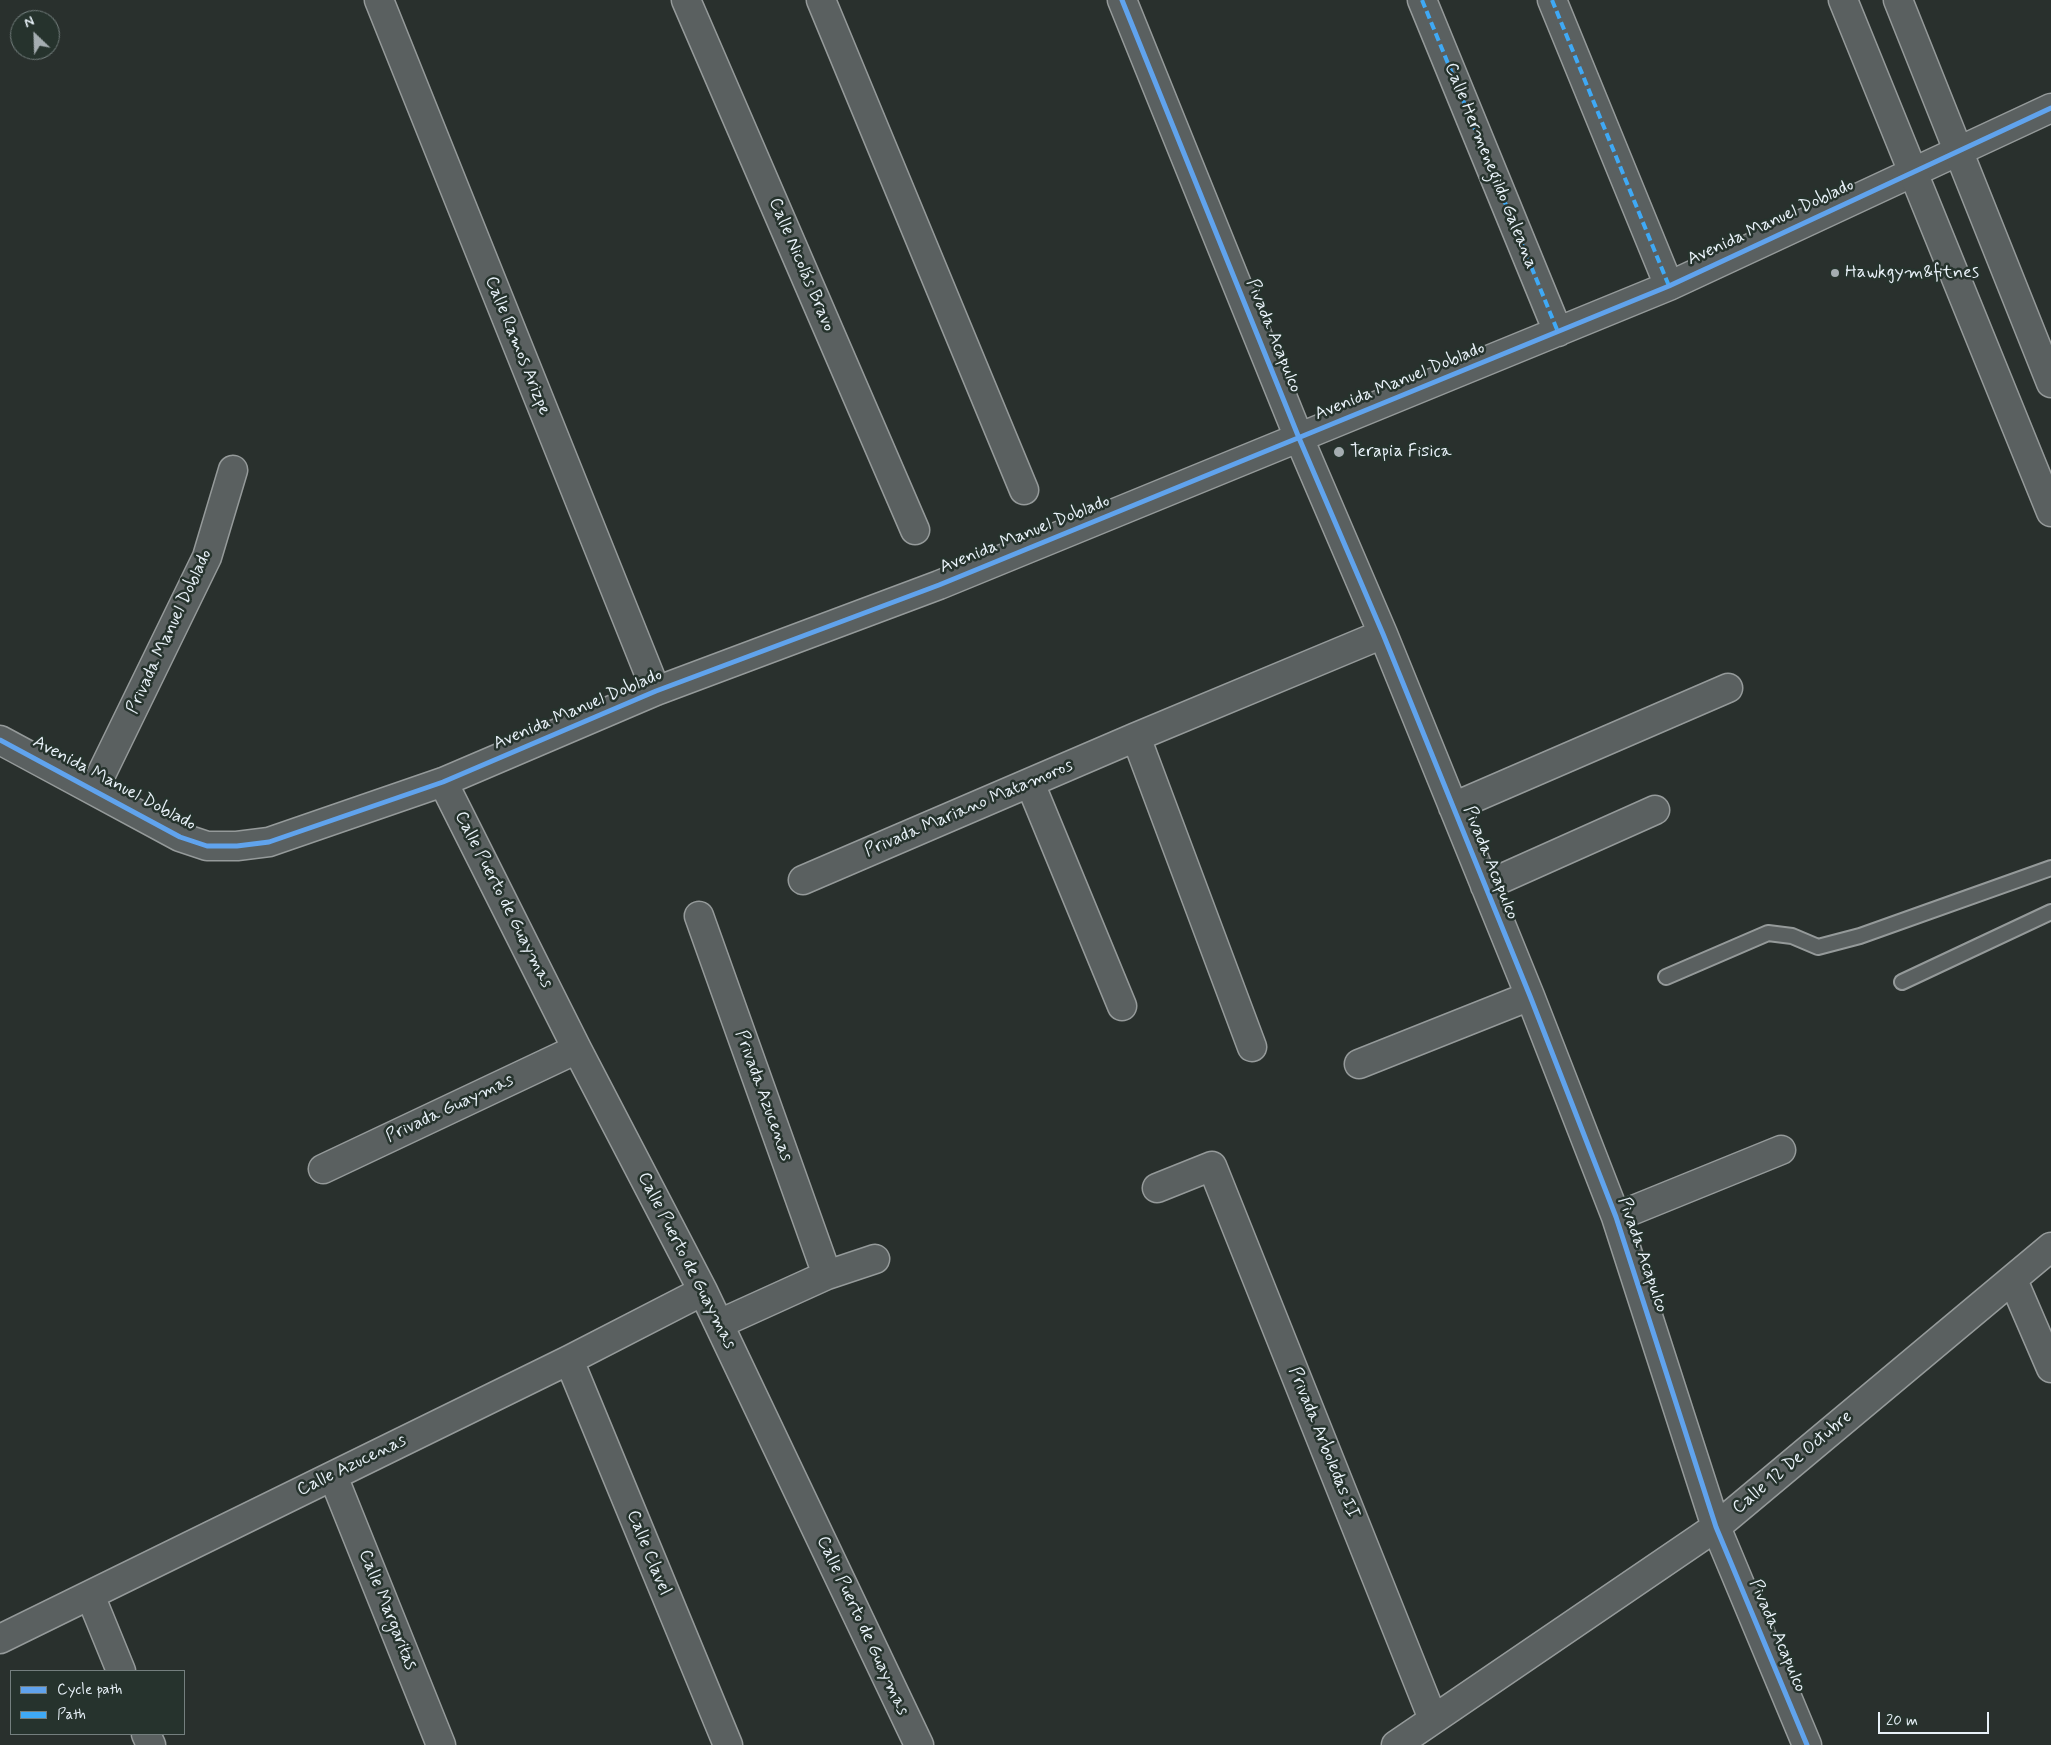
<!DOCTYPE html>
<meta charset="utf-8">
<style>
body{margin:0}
#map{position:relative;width:2051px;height:1745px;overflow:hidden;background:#29302d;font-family:Mynerve,sans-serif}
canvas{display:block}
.legend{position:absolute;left:10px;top:1670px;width:175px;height:65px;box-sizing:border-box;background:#26332d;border:1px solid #747f7e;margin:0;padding:6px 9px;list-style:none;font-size:15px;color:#e8f1f8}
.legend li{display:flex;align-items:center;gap:10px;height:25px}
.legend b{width:25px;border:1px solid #747f7e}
.north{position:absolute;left:10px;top:10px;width:50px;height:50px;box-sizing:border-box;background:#26332d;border:1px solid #747f7e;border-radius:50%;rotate:336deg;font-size:14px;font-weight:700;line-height:20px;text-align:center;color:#e8f1f8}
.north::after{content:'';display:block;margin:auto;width:18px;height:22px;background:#a5adb1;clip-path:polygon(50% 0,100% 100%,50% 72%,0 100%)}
.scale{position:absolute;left:1878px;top:1712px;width:111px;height:22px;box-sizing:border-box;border:2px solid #e8f1f8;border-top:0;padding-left:6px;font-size:15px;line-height:18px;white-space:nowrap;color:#e8f1f8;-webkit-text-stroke:4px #26332d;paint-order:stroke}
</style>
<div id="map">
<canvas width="2051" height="1745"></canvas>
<ul class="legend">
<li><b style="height:6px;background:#60a3ed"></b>Cycle path</li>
<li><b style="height:6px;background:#3fa9f5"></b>Path</li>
</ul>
<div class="north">N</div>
<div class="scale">20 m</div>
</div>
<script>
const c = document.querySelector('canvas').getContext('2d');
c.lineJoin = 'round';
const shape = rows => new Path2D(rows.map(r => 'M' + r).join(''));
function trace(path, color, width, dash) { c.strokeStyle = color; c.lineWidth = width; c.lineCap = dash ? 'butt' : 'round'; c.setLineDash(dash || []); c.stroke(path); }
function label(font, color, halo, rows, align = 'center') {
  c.font = font + ' Mynerve,sans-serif'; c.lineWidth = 5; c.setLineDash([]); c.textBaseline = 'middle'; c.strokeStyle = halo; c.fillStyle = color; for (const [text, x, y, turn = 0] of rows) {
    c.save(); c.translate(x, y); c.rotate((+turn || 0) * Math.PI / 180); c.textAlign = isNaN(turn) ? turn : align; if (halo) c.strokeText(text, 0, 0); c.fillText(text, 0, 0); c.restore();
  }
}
const lane = shape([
 [1666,977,1768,933,1792,936,1818,947,1860,936,2051,868],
 [1902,982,2051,912]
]);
const street = shape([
 [379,0,656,691],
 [686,0,915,530],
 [821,0,1024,490],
 [1122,0,1299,438,1383,634,1530,996,1616,1217,1716,1527,1807,1745],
 [1422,0,1558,332],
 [1552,0,1669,286],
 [1136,737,1252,1047],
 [0,740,180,837,207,846,237,846,269,842,443,782,656,691,939,585,1669,286,2051,108],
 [443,782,577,1049,703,1291,919,1745],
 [1030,783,1122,1006],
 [94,789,207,557,233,470],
 [1453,807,1728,688],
 [803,880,1136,737,1383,634],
 [1485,886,1655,810],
 [699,916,827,1275],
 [1359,1064,1530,996],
 [323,1169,577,1049],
 [1157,1188,1212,1166,1433,1719],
 [1616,1217,1781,1150],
 [2013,1280,2051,1368],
 [719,1324,827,1275,875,1259],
 [569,1360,728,1745],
 [333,1476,441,1745],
 [90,1595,121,1671],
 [0,1639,569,1360,703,1291],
 [146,1734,151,1745],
 [1396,1745,1716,1527,2051,1247]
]);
const secondary = shape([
 [1843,0,2051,512],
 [1898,0,2051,383]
]);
trace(lane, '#959a9a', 18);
trace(street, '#959a9a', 31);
trace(secondary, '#959a9a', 31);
trace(lane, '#5a6060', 14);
trace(street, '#5a6060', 28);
trace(secondary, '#5a6060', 28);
trace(shape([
 [1422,0,1558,332],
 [1552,0,1669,286]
]), '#3fa9f5', 4, [8, 4]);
trace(shape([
 [1122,0,1299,438,1383,634,1530,996,1616,1217,1716,1527,1807,1745],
 [0,740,180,837,207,846,237,846,269,842,443,782,656,691,939,585,1669,286,2051,108]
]), '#60a3ed', 5);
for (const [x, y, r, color] of [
 [1835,273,5,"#a5adb1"],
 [1339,452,6,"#a5adb1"]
]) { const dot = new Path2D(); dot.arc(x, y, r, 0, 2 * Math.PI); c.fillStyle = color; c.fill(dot); trace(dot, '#26332d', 2); }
label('18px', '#e8f1f8', '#26332d', [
 ["Calle Hermenegildo Galeana",1490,166,68],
 ["Avenida Manuel Doblado",1771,223,-25],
 ["Calle Nicolás Bravo",801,265,67],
 ["Pivada Acapulco",1273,336,68],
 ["Calle Ramos Arizpe",517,346,68],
 ["Avenida Manuel Doblado",1400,382,-22],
 ["Avenida Manuel Doblado",1025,535,-22],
 ["Privada Manuel Doblado",170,632,-65],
 ["Avenida Manuel Doblado",578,710,-23],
 ["Avenida Manuel Doblado",114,784,28],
 ["Privada Mariano Matamoros",969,809,-23],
 ["Pivada Acapulco",1490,863,68],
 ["Calle Puerto de Guaymas",503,900,63],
 ["Privada Azucenas",763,1096,70],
 ["Privada Guaymas",450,1109,-25],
 ["Pivada Acapulco",1642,1255,71],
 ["Calle Puerto de Guaymas",686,1261,63],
 ["Privada Arboledas II",1323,1443,68],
 ["Calle 12 De Octubre",1793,1463,-40],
 ["Calle Azucenas",352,1466,-26],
 ["Calle Clavel",648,1553,68],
 ["Calle Margaritas",387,1610,68],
 ["Calle Puerto de Guaymas",862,1626,65],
 ["Pivada Acapulco",1777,1636,67]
]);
label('18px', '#e8f1f8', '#26332d', [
 ["Hawkgym&fitnes",1845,273],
 ["Terapia Fisica",1350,452]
], 'left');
</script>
